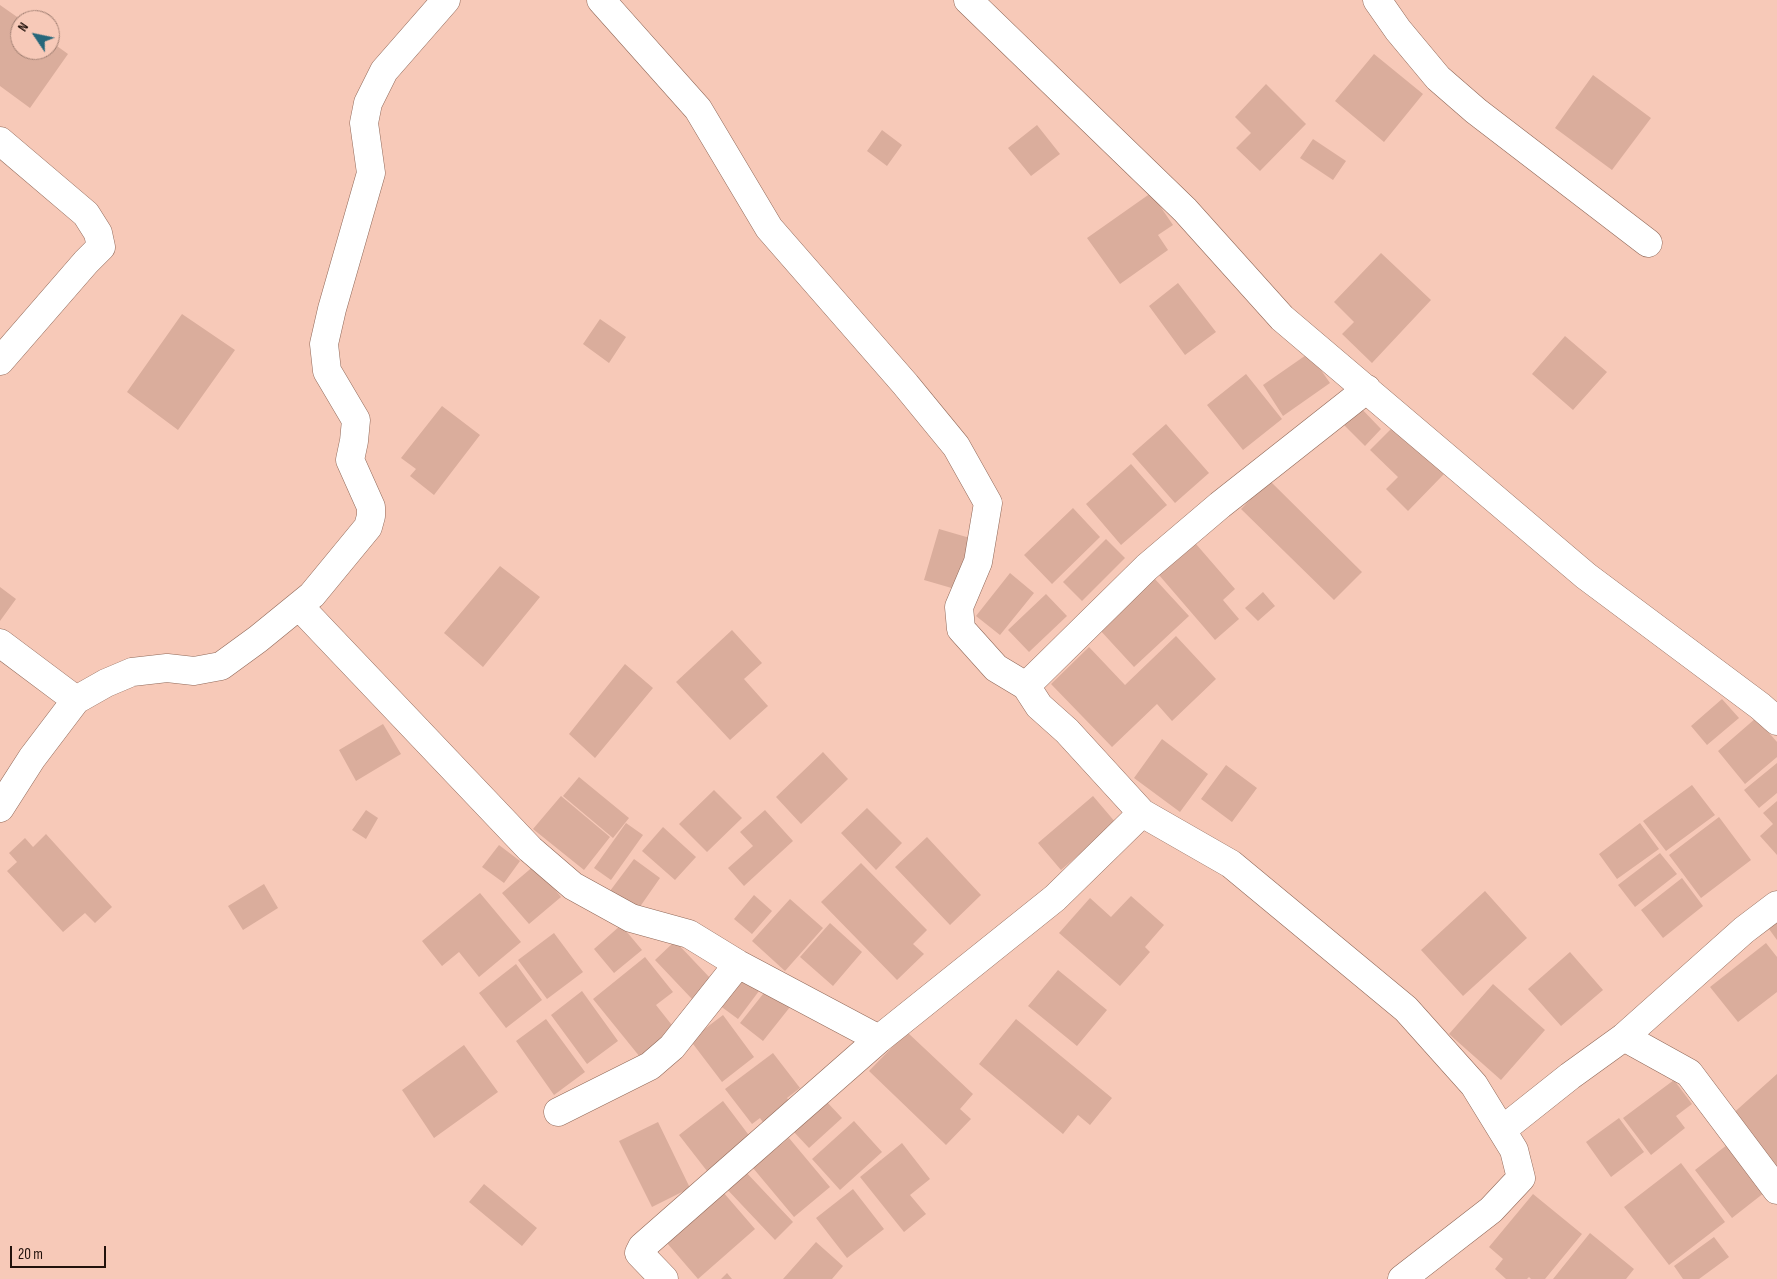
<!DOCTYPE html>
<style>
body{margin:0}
#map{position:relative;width:1777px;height:1279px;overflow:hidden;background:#f7c9b8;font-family:"Sofia Sans Condensed",sans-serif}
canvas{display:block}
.north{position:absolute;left:10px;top:10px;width:50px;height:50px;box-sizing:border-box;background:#f7c9b8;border:1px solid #a28073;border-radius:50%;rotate:304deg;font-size:14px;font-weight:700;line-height:20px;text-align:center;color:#22120c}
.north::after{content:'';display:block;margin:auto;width:18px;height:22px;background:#26677b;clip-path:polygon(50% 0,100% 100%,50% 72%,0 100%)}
.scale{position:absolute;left:10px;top:1246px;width:96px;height:22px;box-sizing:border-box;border:2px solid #22120c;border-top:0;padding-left:6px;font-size:15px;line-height:18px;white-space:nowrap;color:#22120c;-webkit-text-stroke:4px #f7c9b8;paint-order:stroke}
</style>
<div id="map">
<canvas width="1777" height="1279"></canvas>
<div class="north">N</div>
<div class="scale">20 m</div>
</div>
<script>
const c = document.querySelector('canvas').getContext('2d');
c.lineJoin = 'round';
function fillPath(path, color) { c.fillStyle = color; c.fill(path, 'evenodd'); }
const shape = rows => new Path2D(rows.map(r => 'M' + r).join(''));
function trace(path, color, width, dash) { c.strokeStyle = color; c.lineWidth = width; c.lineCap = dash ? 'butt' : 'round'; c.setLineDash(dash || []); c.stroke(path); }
fillPath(shape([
 [0,5,20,19,20,50,50,50,50,41,68,54,30,108,0,86],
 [1374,54,1423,94,1384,142,1335,101],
 [1593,75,1651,118,1612,170,1555,128],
 [1266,84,1306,124,1260,171,1236,148,1251,133,1235,117],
 [1037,125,1060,154,1031,176,1008,148],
 [882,130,902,145,887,166,867,151],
 [1313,139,1346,161,1333,180,1300,158],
 [1151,193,1173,225,1158,235,1168,250,1120,284,1087,238],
 [1381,253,1431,300,1372,363,1342,334,1354,322,1334,302],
 [1178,283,1216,332,1185,355,1149,306],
 [182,314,235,350,178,430,127,392],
 [600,319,626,337,609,363,583,344],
 [1565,336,1607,372,1573,410,1532,374],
 [1309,353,1330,383,1283,416,1263,385],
 [1246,374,1282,419,1243,450,1207,405],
 [1357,404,1381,429,1365,446,1340,421],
 [442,406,480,435,434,495,410,476,416,469,401,458],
 [1166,424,1209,473,1175,503,1132,454],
 [1395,425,1444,474,1408,511,1386,489,1398,477,1370,450],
 [1131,464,1167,505,1121,545,1086,504],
 [1269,480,1362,572,1334,600,1241,509],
 [1073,508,1100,537,1052,584,1024,555],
 [939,529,970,538,955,589,924,580],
 [1106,539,1125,558,1082,601,1063,582],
 [1196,544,1235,589,1223,600,1239,619,1215,640,1159,575],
 [500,566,540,597,483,667,444,633],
 [1010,573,1034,593,1000,635,976,616],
 [1154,578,1189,616,1134,667,1099,629],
 [0,587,16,599,0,621],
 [1263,592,1275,606,1258,621,1245,608],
 [1046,594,1067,616,1029,652,1008,630],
 [732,630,762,663,744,679,768,706,730,740,676,682],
 [1176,636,1216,679,1172,721,1157,704,1112,747,1051,684,1089,647,1125,685],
 [625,664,653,688,595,758,569,734],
 [1722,699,1739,718,1707,745,1691,726],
 [1756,718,1777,742,1777,757,1745,784,1718,751],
 [383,724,401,754,356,781,339,750],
 [1162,739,1208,774,1180,812,1134,778],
 [823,752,848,779,801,824,776,797],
 [1777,763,1777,793,1759,808,1744,790],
 [1226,765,1257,788,1232,822,1201,799],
 [579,777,629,818,613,838,563,796],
 [1692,785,1715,815,1666,851,1643,821],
 [714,790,742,818,707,852,679,824],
 [561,796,610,837,584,870,533,829],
 [1093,796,1116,823,1061,870,1038,843],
 [1777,801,1777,855,1760,836,1773,824,1763,813],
 [867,808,902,843,876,870,841,833],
 [366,810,378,818,366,839,352,830],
 [765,810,793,841,744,886,728,868,753,846,740,832],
 [1719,817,1751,860,1701,898,1669,855],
 [626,823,643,835,611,880,594,868],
 [1640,823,1659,849,1617,879,1599,854],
 [663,827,696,857,675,880,642,851],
 [46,834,112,907,95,923,85,913,63,932,7,871,17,862,9,853,25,838,33,847],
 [927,837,981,895,950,925,895,867],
 [499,845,520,861,504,883,482,867],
 [1660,853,1677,874,1635,907,1618,885],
 [634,859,660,878,637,911,610,891],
 [861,863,927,930,913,944,924,954,897,980,821,902],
 [535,865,561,897,529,924,502,893],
 [1682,878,1703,906,1663,938,1641,910],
 [264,884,278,908,243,930,228,906],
 [1485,891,1527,938,1463,996,1421,950],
 [480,893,521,942,479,977,459,952,442,966,422,941],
 [754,895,772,911,752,934,734,919],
 [1131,896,1164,925,1145,947,1150,952,1120,986,1059,933,1090,898,1111,917],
 [790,899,823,928,785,971,752,941],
 [830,923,862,952,833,986,800,957],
 [1777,923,1777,940,1769,929],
 [621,925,642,950,614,973,594,949],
 [554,933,583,972,547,999,518,960],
 [675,941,712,980,692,999,655,960],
 [1766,943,1777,957,1777,992,1738,1022,1710,987],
 [1570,952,1603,990,1561,1026,1528,989],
 [645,957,673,992,656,1005,675,1029,640,1057,593,999],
 [516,964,542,1000,506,1028,479,993],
 [1058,970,1107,1010,1077,1046,1028,1006],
 [740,977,759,991,738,1019,719,1005],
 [1493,984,1545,1030,1501,1080,1449,1034],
 [767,989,790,1007,763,1041,740,1023],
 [582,991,618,1041,587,1064,551,1015],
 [723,1015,754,1057,722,1082,690,1040],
 [546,1019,585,1072,554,1095,516,1041],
 [1016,1019,1112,1098,1090,1125,1078,1115,1063,1134,979,1064],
 [907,1032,973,1094,960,1109,971,1119,946,1145,869,1071],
 [464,1045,498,1092,434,1138,402,1090],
 [773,1053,800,1088,787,1098,794,1108,767,1128,760,1118,752,1124,725,1089],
 [1777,1074,1777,1170,1729,1117],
 [1674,1080,1692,1104,1676,1116,1685,1128,1651,1155,1623,1118],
 [723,1101,751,1138,707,1171,679,1135],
 [826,1101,842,1118,809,1148,793,1131],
 [1619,1118,1644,1152,1611,1177,1586,1142],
 [854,1121,882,1152,840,1190,812,1159],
 [658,1122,690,1188,652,1207,619,1141],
 [789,1138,830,1187,794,1217,753,1168],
 [1732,1141,1769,1189,1732,1218,1695,1170],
 [902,1143,930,1179,910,1195,926,1214,904,1232,860,1177],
 [1681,1163,1725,1222,1669,1265,1624,1207],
 [743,1169,793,1222,775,1240,724,1186],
 [484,1184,537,1228,522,1246,469,1202],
 [853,1189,884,1229,847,1258,816,1218],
 [723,1192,755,1229,698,1279,667,1243],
 [1533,1194,1582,1234,1545,1279,1531,1279,1529,1277,1527,1279,1506,1279,1495,1269,1503,1259,1489,1247],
 [1590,1233,1634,1269,1626,1279,1553,1279],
 [1714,1237,1729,1257,1699,1279,1683,1279,1674,1266],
 [816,1242,843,1266,832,1279,783,1279],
 [727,1273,732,1279,721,1279]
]), '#daad9c');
const minor = shape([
 [601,0,698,109,769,228,906,385,956,446,988,503,978,562,959,607,961,629,996,668,1026,686],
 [968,0,1185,210,1282,318,1586,576,1760,706,1777,721],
 [1377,0,1398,30,1438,78,1476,111,1648,243],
 [0,141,86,214,98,233,101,247,86,262,0,361],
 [1367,389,1220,505,1147,567,1026,686,1039,706,1067,731,1142,813,1231,864,1406,1009,1474,1085,1514,1150,1521,1178,1491,1210,1402,1279],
 [299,606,530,849,573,886,631,918,689,934,738,964,879,1039],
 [0,643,76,700],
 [0,808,32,758,76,700,106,683,132,672,167,668,194,671,221,666,258,639,312,595,368,527,371,516,371,507,350,460,354,441,356,420,327,371,324,344,332,309,371,173,364,123,368,103,384,71,446,0],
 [1624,1037,1689,1073,1777,1190],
 [558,1112,650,1066,672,1047,738,964],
 [1502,1130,1570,1076,1624,1037,1744,930,1777,905],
 [664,1279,639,1253,642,1247,879,1039,1055,898,1142,813]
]);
trace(minor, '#906858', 29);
trace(minor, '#fff', 28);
</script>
